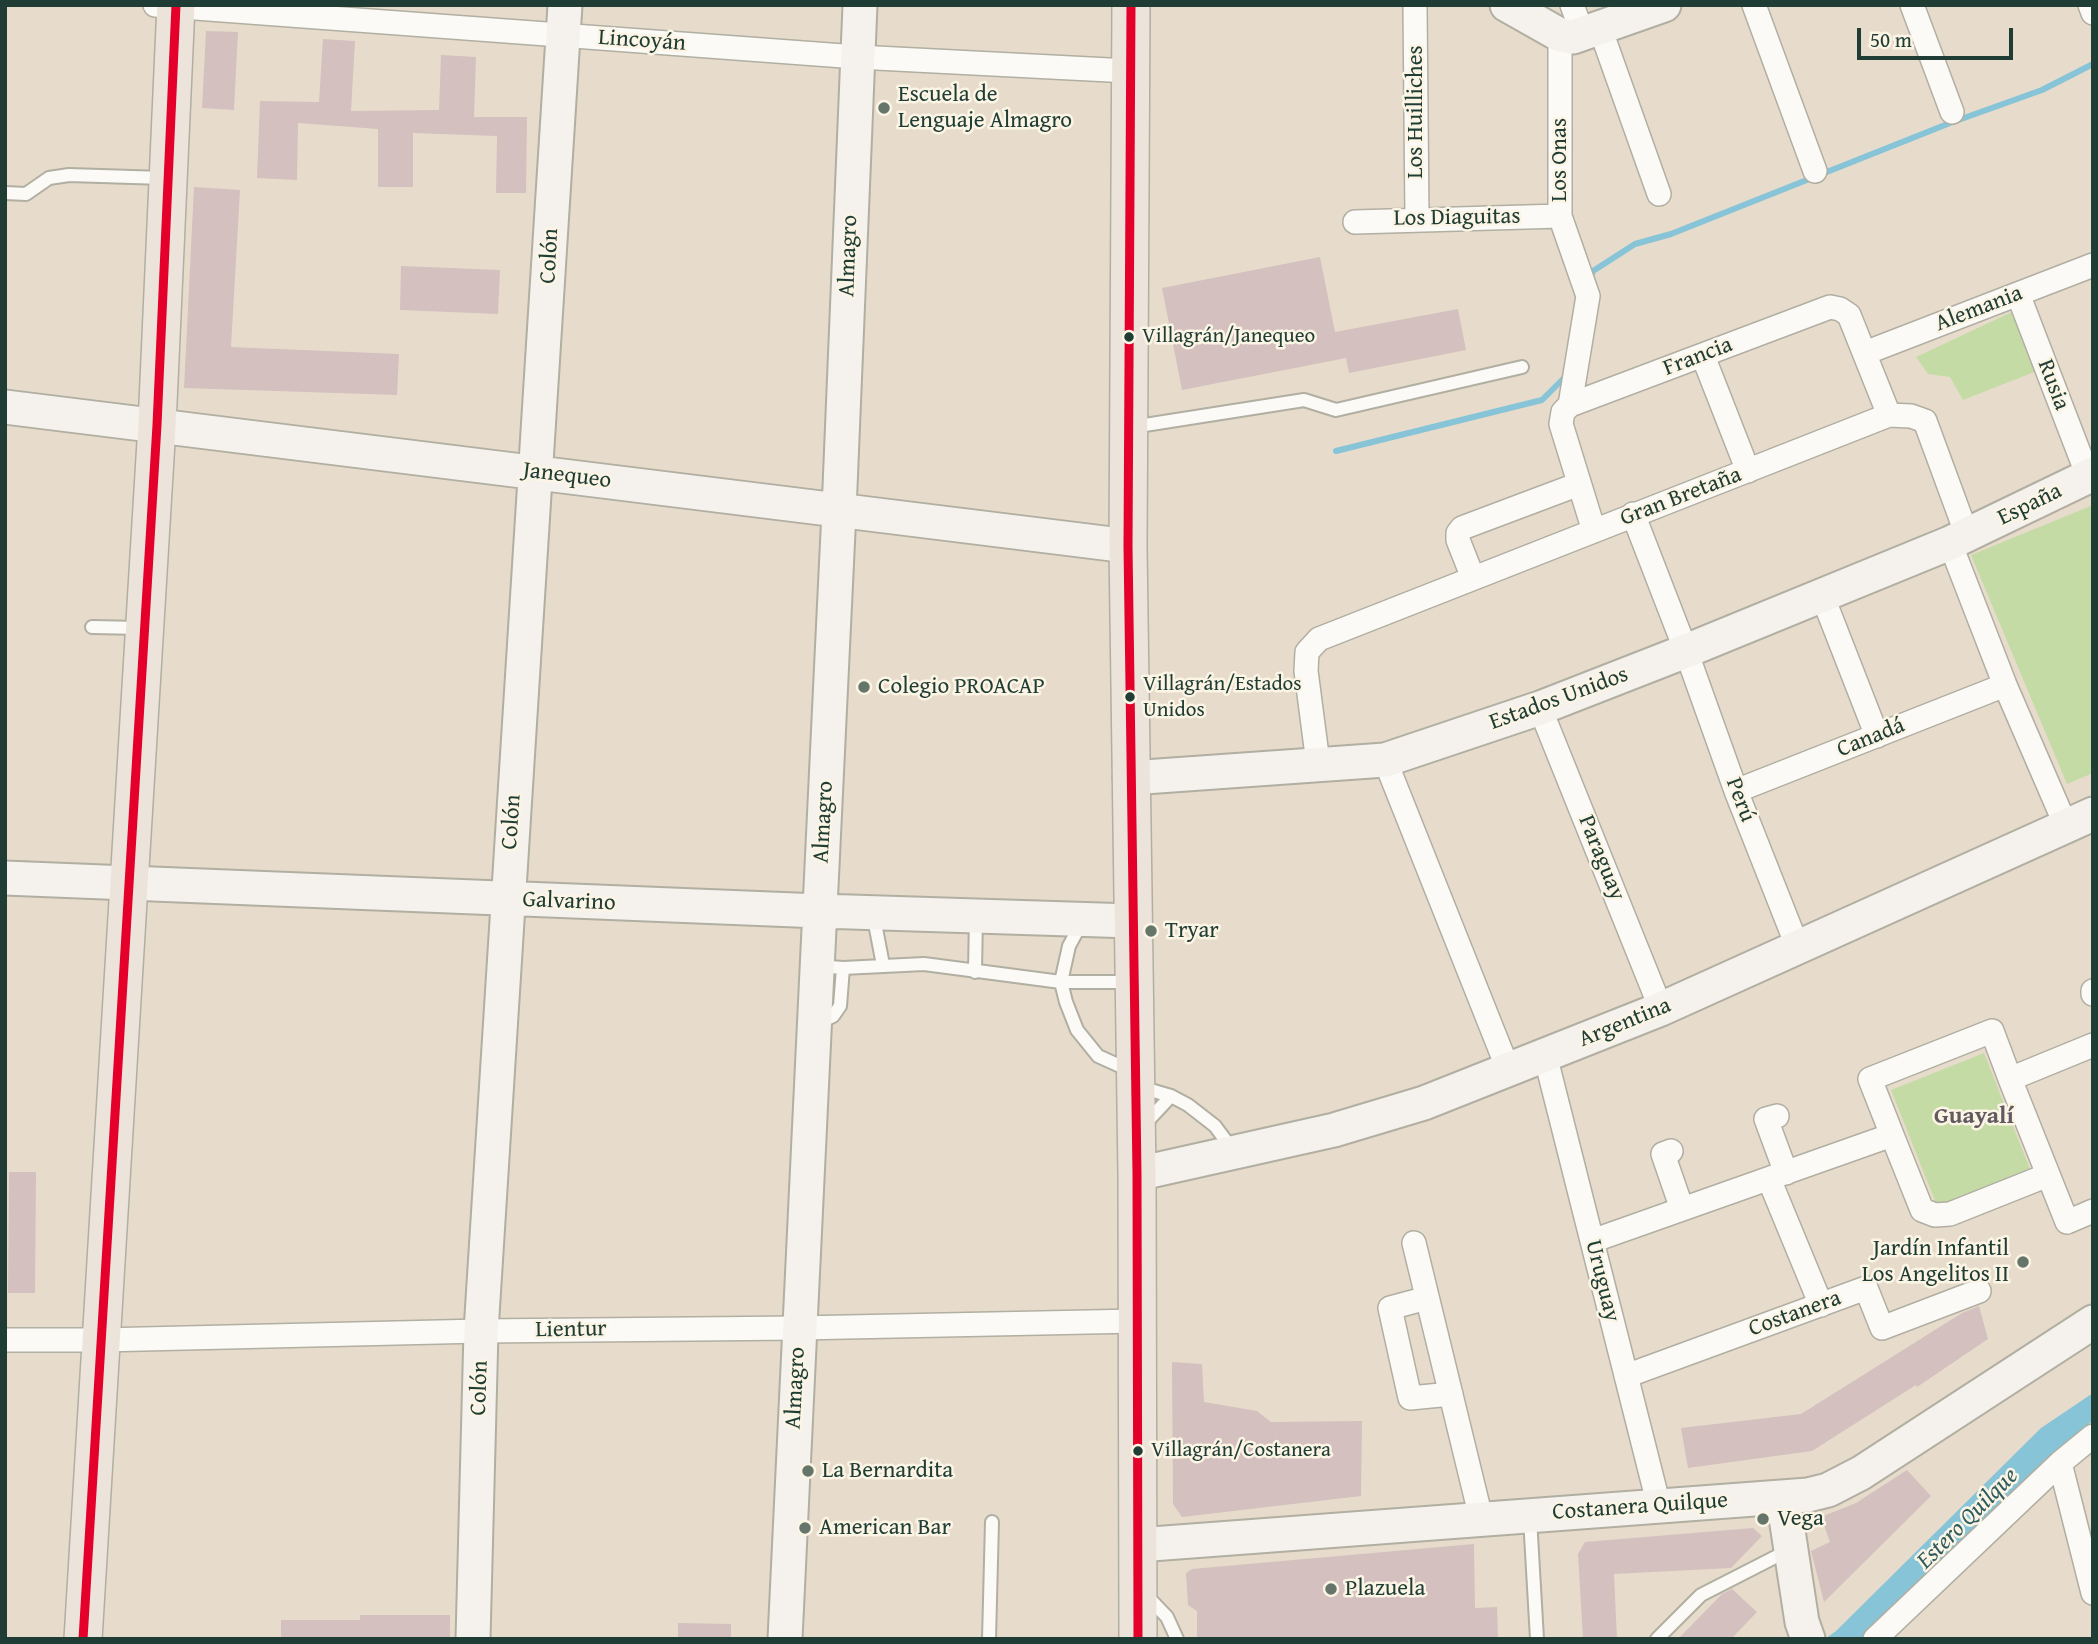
<!DOCTYPE html>
<meta charset="utf-8">
<style>
body{margin:0}
#map{position:relative;width:2098px;height:1644px;overflow:hidden;background:#e7dccb;font-family:"Gentium Book Plus",serif}
canvas{display:block}
.frame{position:absolute;inset:0;border:7px solid #1f3d34;pointer-events:none}
.scale{position:absolute;left:1857px;top:28px;width:156px;height:32px;box-sizing:border-box;border:4px solid #1f3d34;border-top:0;padding-left:9px;font-size:21px;line-height:24px;white-space:nowrap;color:#1f3d34;-webkit-text-stroke:5px #fcf5e5;paint-order:stroke}
</style>
<div id="map">
<canvas width="2098" height="1644"></canvas>
<div class="frame"></div>
<div class="scale">50 m</div>
</div>
<script>
const c = document.querySelector('canvas').getContext('2d');
c.lineJoin = 'round';
function fillPath(path, color) { c.fillStyle = color; c.fill(path, 'evenodd'); }
const shape = rows => new Path2D(rows.map(r => 'M' + r).join(''));
function trace(path, color, width, dash) { c.strokeStyle = color; c.lineWidth = width; c.lineCap = dash ? 'butt' : 'round'; c.setLineDash(dash || []); c.stroke(path); }
function label(font, color, halo, rows, align = 'center') {
  c.font = font + ' "Gentium Book Plus",serif'; c.lineWidth = 5; c.setLineDash([]); c.textBaseline = 'middle'; c.strokeStyle = halo; c.fillStyle = color; for (const [text, x, y, turn = 0] of rows) {
    c.save(); c.translate(x, y); c.rotate((+turn || 0) * Math.PI / 180); c.textAlign = isNaN(turn) ? turn : align; if (halo) c.strokeText(text, 0, 0); c.fillText(text, 0, 0); c.restore();
  }
}
fillPath(shape([
 [2016,310,2042,369,1963,400,1950,377,1928,374,1916,357],
 [2093,505,2093,773,2067,784,1971,555],
 [1984,1053,2030,1169,1937,1206,1891,1090]
]), '#c5dba6');
fillPath(shape([
 [2093,1393,2093,1420,1930,1571,1861,1639,1825,1639,1836,1631,2041,1428]
]), '#87c4d7');
trace(shape([
 [1590,279,1593,271,1635,244,1671,234,1950,123,2042,90,2093,64],
 [1336,451,1542,400,1569,373]
]), '#87c4d7', 6);
fillPath(shape([
 [206,31,238,32,234,110,202,108],
 [323,39,355,41,351,111,439,110,441,55,476,57,474,117,527,117,526,193,496,193,497,136,413,133,413,187,378,187,378,129,298,123,297,180,257,178,260,101,319,102],
 [194,187,240,190,231,347,399,354,397,395,184,388],
 [1320,257,1335,332,1458,309,1466,350,1349,373,1346,358,1182,390,1162,288],
 [401,266,500,270,498,314,400,310],
 [9,1172,36,1172,35,1293,8,1293],
 [1979,1306,1988,1339,1917,1387,1916,1385,1812,1451,1688,1468,1681,1428,1801,1414,1962,1313],
 [1172,1362,1202,1364,1204,1402,1257,1411,1271,1422,1362,1421,1361,1496,1182,1517,1173,1504],
 [1907,1470,1931,1496,1824,1602,1811,1551,1830,1542,1821,1517,1856,1503],
 [1753,1528,1762,1536,1731,1568,1614,1574,1617,1639,1583,1639,1578,1554,1585,1542],
 [1474,1544,1475,1608,1497,1607,1498,1639,1197,1639,1197,1611,1188,1605,1186,1573,1192,1569],
 [1732,1589,1757,1612,1731,1639,1678,1639,1722,1594],
 [360,1615,450,1615,450,1639,281,1639,281,1620,360,1620],
 [678,1623,731,1624,731,1639,678,1639]
]), '#d3c0bf');
const lane = shape([
 [5,193,26,194,49,178,69,175,164,178],
 [1132,427,1304,400,1336,410,1522,367],
 [92,627,141,628],
 [873,913,883,965],
 [1082,922,1069,946,1061,982,1066,1002,1077,1030,1098,1056,1131,1071],
 [817,966,843,968,840,1006,833,1016,818,1023],
 [843,968,924,964,1061,982,1132,982],
 [975,972,976,916],
 [1140,1087,1171,1096,1188,1105,1215,1126,1232,1149],
 [1143,1126,1171,1096],
 [1530,1518,1537,1639],
 [1145,1594,1167,1617,1177,1639],
 [989,1639,992,1522],
 [1657,1639,1701,1595,1789,1550]
]);
const street = shape([
 [155,5,857,57,1129,71],
 [1415,5,1417,219],
 [1572,5,1583,35],
 [1754,5,1815,171],
 [1912,5,1952,112],
 [2090,5,2093,13],
 [1600,28,1659,194],
 [1560,35,1560,216,1588,296,1570,405],
 [1355,222,1560,216],
 [2018,294,2088,476],
 [1865,353,2093,265],
 [1703,356,1748,471],
 [1633,514,1686,651,1736,791,1798,948],
 [1594,531,1561,424,1563,412,1570,405,1830,307,1840,309,1849,315,1889,415],
 [1950,543,2005,685,2066,826],
 [1473,578,1458,540,1458,533,1462,528,1579,484],
 [1822,595,1877,736],
 [1540,708,1661,1009],
 [1385,760,1508,1069],
 [1318,763,1306,671,1307,652,1319,639,1889,415,1911,416,1925,421,1967,535],
 [1736,791,2005,685],
 [2093,991,2093,994],
 [1545,1055,1659,1506],
 [2010,1079,2067,1222,2093,1211],
 [1777,1116,1766,1119,1786,1173],
 [1892,1135,1922,1210,1935,1215,1950,1214,2048,1175],
 [1671,1151,1663,1154,1682,1209],
 [1769,1179,1821,1305],
 [1592,1241,1892,1135,1870,1079,1992,1031,2010,1079,2093,1045],
 [1414,1243,1481,1518],
 [1427,1298,1390,1308,1410,1398,1451,1394],
 [5,1340,101,1340,481,1331,799,1328,1137,1321],
 [1626,1376,1866,1288,1882,1328,1979,1291],
 [2060,1463,2093,1593],
 [1875,1639,2060,1463,2093,1436]
]);
const secondary = shape([
 [1507,5,1560,35,1573,37,1664,5],
 [5,407,1128,546],
 [1130,778,1385,760,1540,708,1686,651,1950,543,2093,474],
 [5,878,820,911,1132,921],
 [1137,1174,1334,1130,1424,1103,1661,1009,2093,814],
 [1783,1498,1802,1622,1808,1639],
 [1138,1545,1808,1495,1828,1490,1861,1473,2093,1322],
 [473,1639,481,1331,565,5],
 [785,1639,839,511,860,5]
]);
const primary = shape([
 [1131,5,1128,546,1137,1174,1138,1639],
 [83,1639,157,425,176,5]
]);
trace(lane, '#b1aea2', 16);
trace(street, '#b1aea2', 26);
trace(secondary, '#b1aea2', 37);
trace(primary, '#b1aea2', 40);
trace(lane, '#fbfaf7', 12);
trace(street, '#fbfaf7', 23);
trace(secondary, '#f5f1ec', 33);
trace(primary, '#ece4da', 37);
trace(shape([
 [1131,5,1128,546,1137,1174,1138,1639],
 [83,1639,157,425,176,5]
]), '#e4002b', 9);
for (const [x, y, r, color] of [
 [884,108,7,"#657569"],
 [1129,337,6,"#1f3d34"],
 [864,687,7,"#657569"],
 [1130,697,6,"#1f3d34"],
 [1151,931,7,"#657569"],
 [2023,1262,7,"#657569"],
 [1138,1451,6,"#1f3d34"],
 [808,1471,7,"#657569"],
 [1763,1519,7,"#657569"],
 [805,1528,7,"#657569"],
 [1331,1589,7,"#657569"]
]) { const dot = new Path2D(); dot.arc(x, y, r, 0, 2 * Math.PI); c.fillStyle = color; c.fill(dot); trace(dot, '#fcf5e5', 2.5); }
label('21px', '#1f3d34', '#fcf5e5', [
 ["Villagrán/Janequeo",1142,337],
 ["Villagrán/Estados",1143,685],
 ["Unidos",1143,711],
 ["Villagrán/Costanera",1151,1451]
], 'left');
label('23px', '#1f3d34', '#fcf5e5', [
 ["Lincoyán",642,41,4],
 ["Los Huilliches",1416,112,-90],
 ["Los Onas",1560,160,-90],
 ["Los Diaguitas",1457,218,-1],
 ["Colón",550,256,-87],
 ["Almagro",849,256,-88],
 ["Alemania",1979,309,-21],
 ["Francia",1698,357,-21],
 ["Rusia",2053,385,69],
 ["Janequeo",567,476,7],
 ["Gran Bretaña",1681,497,-21],
 ["España",2030,505,-26],
 ["Estados Unidos",1559,699,-20],
 ["Canadá",1871,738,-22],
 ["Perú",1740,800,69],
 ["Colón",512,822,-86],
 ["Almagro",824,822,-87],
 ["Paraguay",1601,858,68],
 ["Galvarino",569,902,2],
 ["Argentina",1625,1023,-22],
 ["Uruguay",1602,1281,76],
 ["Costanera",1795,1314,-20],
 ["Lientur",571,1330,-1],
 ["Colón",480,1388,-88],
 ["Almagro",796,1388,-87],
 ["Costanera Quilque",1640,1507,-4]
]);
label('23px', '#1f3d34', '#fcf5e5', [
 ["Escuela de",898,95],
 ["Lenguaje Almagro",898,121],
 ["Colegio PROACAP",878,687],
 ["Tryar",1165,931],
 ["Jardín Infantil",2009,1249,"right"],
 ["Los Angelitos II",2009,1275,"right"],
 ["La Bernardita",822,1471],
 ["Vega",1777,1519],
 ["American Bar",819,1528],
 ["Plazuela",1345,1589]
], 'left');
label('bold 24px', '#615a60', '#fcf5e5', [
 ["Guayalí",1974,1117]
]);
label('italic 24px', '#2f5c5e', '#fcf5e5', [
 ["Estero Quilque",1968,1519,-45]
]);
</script>
